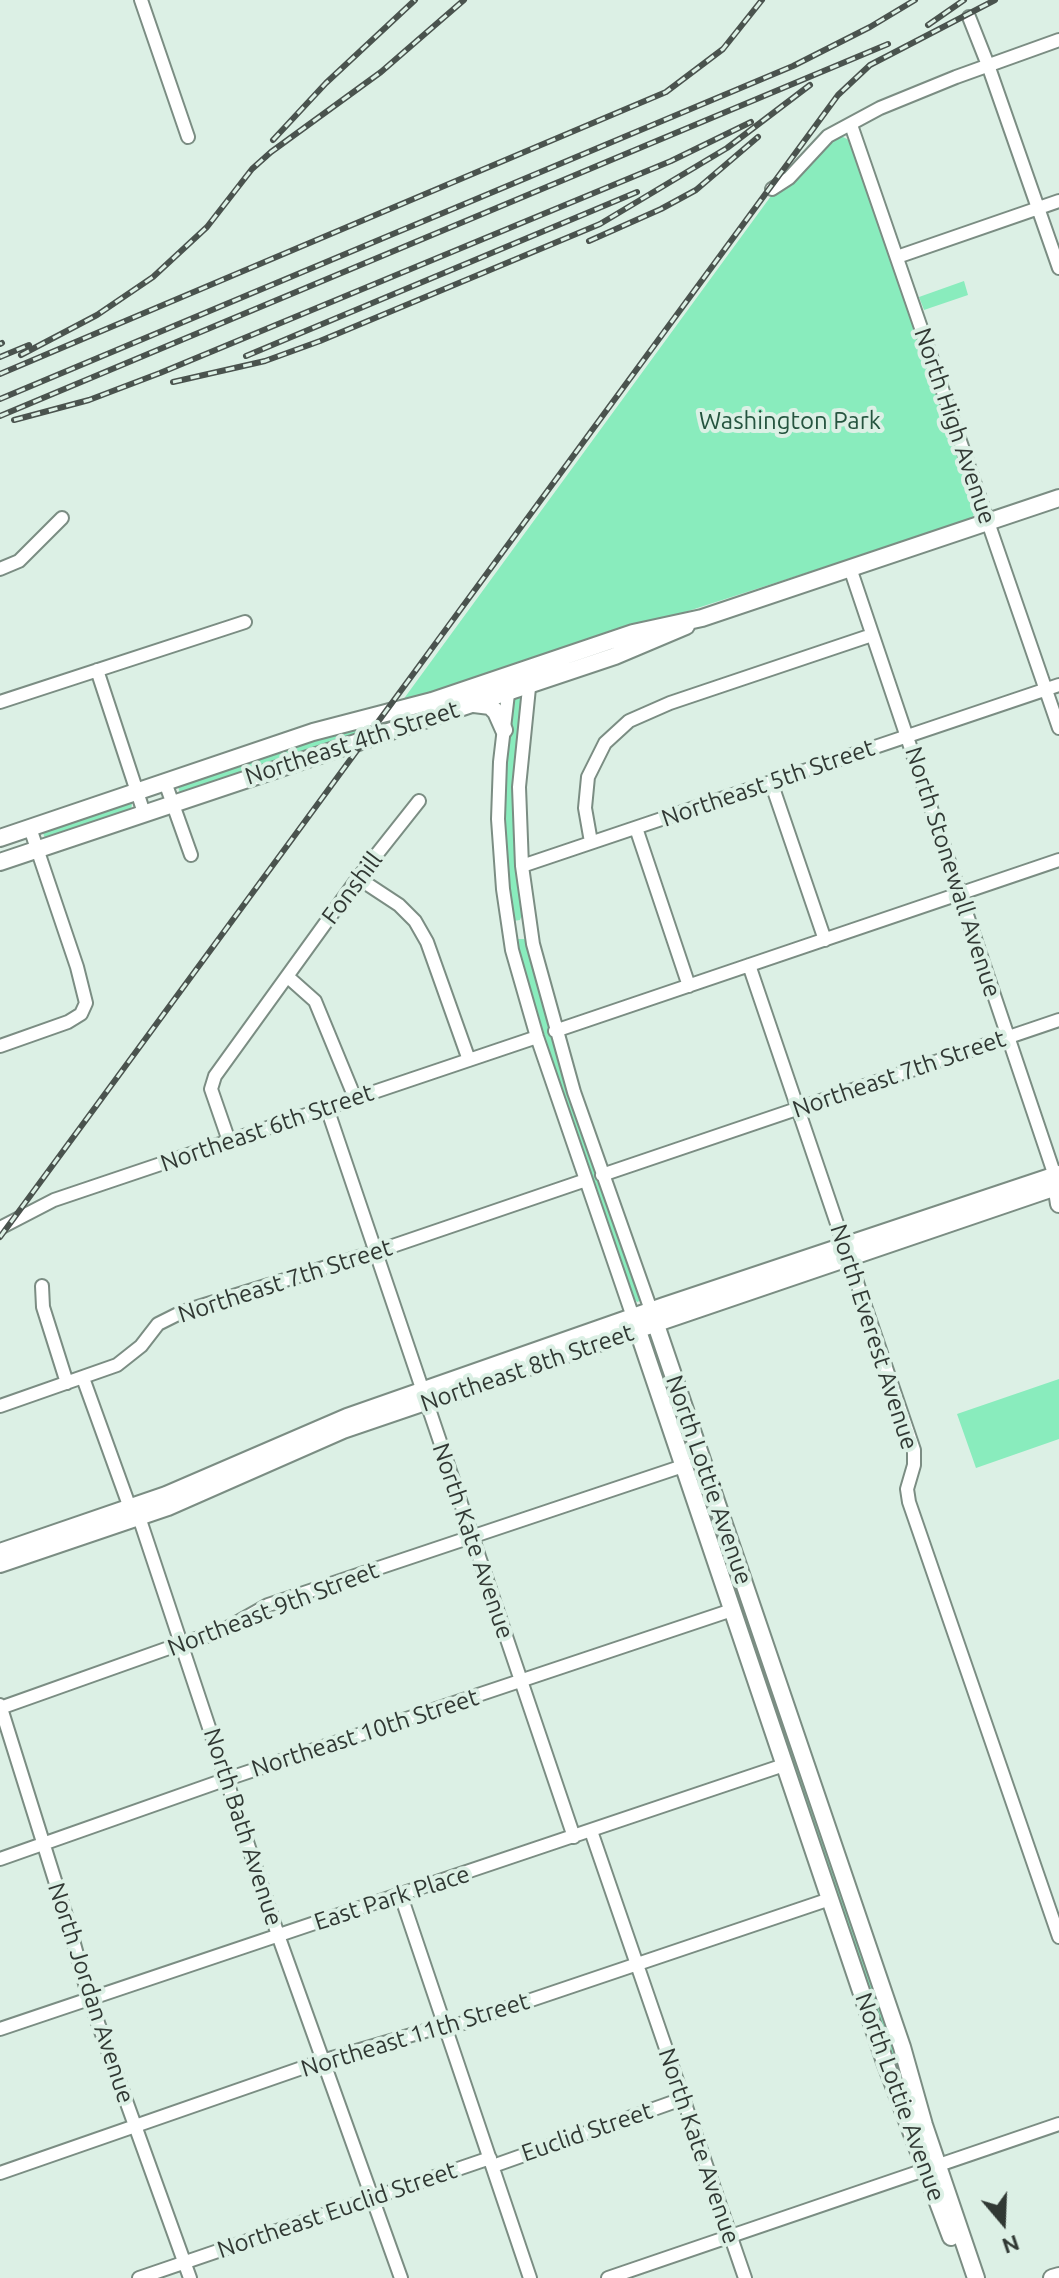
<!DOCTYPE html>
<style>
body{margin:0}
#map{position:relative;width:1059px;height:2278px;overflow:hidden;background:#dcf0e5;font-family:Ubuntu,sans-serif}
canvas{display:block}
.north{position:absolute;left:963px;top:2182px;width:80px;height:80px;-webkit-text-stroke:6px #dcf0e5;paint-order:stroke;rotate:161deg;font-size:22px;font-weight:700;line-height:32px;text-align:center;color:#313934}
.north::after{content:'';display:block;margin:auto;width:28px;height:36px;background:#313934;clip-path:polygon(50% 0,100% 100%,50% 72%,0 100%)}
</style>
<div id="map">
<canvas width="1059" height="2278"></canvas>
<div class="north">N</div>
</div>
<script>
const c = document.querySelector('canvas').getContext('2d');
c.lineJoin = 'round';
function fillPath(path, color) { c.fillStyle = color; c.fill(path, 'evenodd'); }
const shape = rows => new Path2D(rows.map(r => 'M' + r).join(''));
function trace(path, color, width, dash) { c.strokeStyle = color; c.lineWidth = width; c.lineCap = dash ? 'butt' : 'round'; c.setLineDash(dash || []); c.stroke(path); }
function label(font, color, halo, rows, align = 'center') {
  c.font = font + ' Ubuntu,sans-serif'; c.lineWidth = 8; c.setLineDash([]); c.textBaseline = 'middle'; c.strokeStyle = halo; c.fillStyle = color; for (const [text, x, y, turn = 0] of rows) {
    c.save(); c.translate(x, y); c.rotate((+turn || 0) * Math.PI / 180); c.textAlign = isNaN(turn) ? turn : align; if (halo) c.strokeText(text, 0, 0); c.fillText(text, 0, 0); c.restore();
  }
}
fillPath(shape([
 [841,136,849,140,881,228,975,508,973,517,967,521,400,704,771,196,792,180,820,149,836,137],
 [964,281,968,295,924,310,919,297],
 [515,697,520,698,521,703,513,782,523,912,520,920,513,921,503,869,501,791,511,699],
 [372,722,366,733,185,794,180,793,178,787,180,783,307,739],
 [127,800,132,803,131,812,47,840,44,836,42,830],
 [517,939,524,939,529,943,642,1300,637,1302,633,1298,542,1044,514,945],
 [651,1337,655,1341,705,1488,698,1490,645,1339],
 [1059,1379,1059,1439,976,1468,957,1414],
 [711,1505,903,2057,926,2158,704,1508]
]), '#89ecbd');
const minor = shape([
 [141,0,188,137],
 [969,17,988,65,1059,268],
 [851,125,1059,728],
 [772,189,789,178,828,136,880,108,956,77,1059,40],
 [897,257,1059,201],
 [850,568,1055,1176],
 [0,569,19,561,62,518],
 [97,670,144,813],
 [530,678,519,787,522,866,533,944,574,1092,651,1310],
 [509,685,500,762,498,819,503,889,512,950,537,1037,633,1317],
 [0,702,245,622],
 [165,782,191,855],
 [771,782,825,940],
 [636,828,689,986],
 [591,842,585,808,588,777,605,743,629,721,670,703,872,635],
 [522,866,1059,685],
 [358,878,399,905,415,921,427,942,469,1060],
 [749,965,914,1450,914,1465,907,1489,909,1502,1059,1937],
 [288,977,315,1001,355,1098],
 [555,1031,1059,860],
 [0,1046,68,1022,81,1014,86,1003,77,967,30,828],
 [327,1108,574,1837],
 [229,1141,211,1089,215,1076,358,878,419,801],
 [602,1175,1059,1020],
 [0,1228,54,1200,537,1037],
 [42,1286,43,1307,67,1383],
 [83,1378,130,1508,139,1517,278,1935,401,2278],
 [0,1406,117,1365,141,1346,158,1324,182,1312,375,1252,586,1180],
 [0,1705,68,1922,89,1998,190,2278],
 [0,1708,180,1644,222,1631,268,1605,683,1466],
 [591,1831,745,2278],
 [0,1859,227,1779,732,1610],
 [401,1896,530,2278],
 [0,2029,784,1765],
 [493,2166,682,2099],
 [0,2173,322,2061,432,2029,457,2025,830,1899],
 [139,2278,490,2158],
 [608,2278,1059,2124]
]);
const major = shape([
 [474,704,490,706,496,712,504,730],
 [0,838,313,732,432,701,633,633,702,618,1059,498],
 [0,862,615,656,686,626],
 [1055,1177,1059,1204],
 [653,1316,902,2047,924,2125,976,2278],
 [635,1322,885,2062,951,2237],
 [0,1552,166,1495,347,1417,664,1306,1059,1174],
 [0,1564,168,1507,343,1430,1059,1186],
 [1052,2278,1059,2276]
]);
trace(minor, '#7b8d83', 16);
trace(major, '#7b8d83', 20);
trace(minor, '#fff', 12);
trace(major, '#fff', 16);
const rail = shape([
 [928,25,964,0],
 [273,140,326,83,415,0],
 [589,241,661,209,696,190,758,137],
 [0,344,2,343],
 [21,355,97,315,153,277,207,227,252,169,271,152,381,72,464,0],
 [246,356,637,192],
 [0,357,29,345],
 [0,374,666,92,723,49,762,0],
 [173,382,265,361,320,341,600,224,727,148,810,85],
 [0,399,793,66,870,27,915,0],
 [0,416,888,44],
 [14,420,89,400,160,373,671,161,751,122],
 [0,1237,838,95,870,65,995,0]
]);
trace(rail, '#4a534e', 6);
trace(rail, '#dcf0e5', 3, [9]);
label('24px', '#25543f', '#dcf0e5', [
 ["Washington Park",790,421]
]);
label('24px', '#313934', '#dcf0e5', [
 ["North High Avenue",955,426,71],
 ["Northeast 4th Street",352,743,-18],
 ["Northeast 5th Street",768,783,-19],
 ["North Stonewall Avenue",953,872,72],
 ["Fonshill",352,888,-53],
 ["Northeast 7th Street",899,1074,-19],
 ["Northeast 6th Street",267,1128,-19],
 ["Northeast 7th Street",285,1281,-18],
 ["North Everest Avenue",874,1337,72],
 ["Northeast 8th Street",527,1368,-19],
 ["North Lottie Avenue",709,1480,71],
 ["North Kate Avenue",473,1541,71],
 ["Northeast 9th Street",273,1609,-21],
 ["Northeast 10th Street",365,1733,-18],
 ["North Bath Avenue",243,1827,72],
 ["East Park Place",392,1898,-18],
 ["North Jordan Avenue",91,1993,72],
 ["Northeast 11th Street",415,2035,-17],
 ["North Lottie Avenue",900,2097,70],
 ["Euclid Street",587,2132,-19],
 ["North Kate Avenue",699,2146,71],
 ["Northeast Euclid Street",337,2210,-19]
]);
</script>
